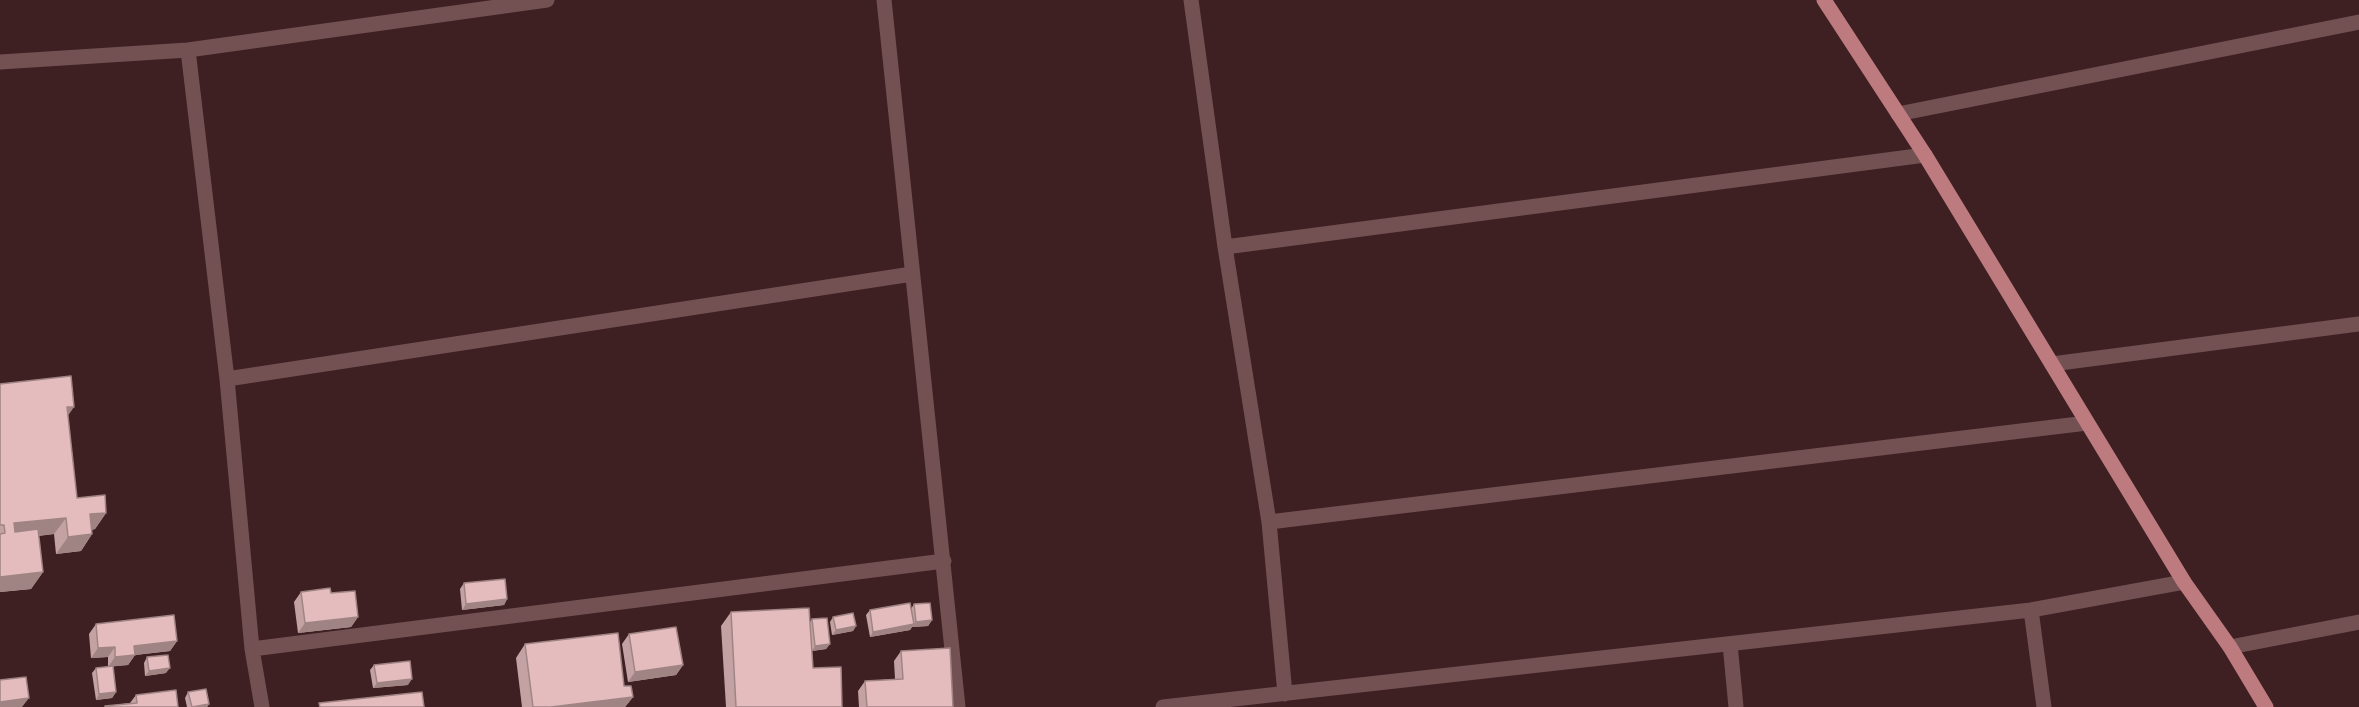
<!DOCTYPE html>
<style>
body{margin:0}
canvas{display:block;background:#3e2022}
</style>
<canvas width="2359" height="707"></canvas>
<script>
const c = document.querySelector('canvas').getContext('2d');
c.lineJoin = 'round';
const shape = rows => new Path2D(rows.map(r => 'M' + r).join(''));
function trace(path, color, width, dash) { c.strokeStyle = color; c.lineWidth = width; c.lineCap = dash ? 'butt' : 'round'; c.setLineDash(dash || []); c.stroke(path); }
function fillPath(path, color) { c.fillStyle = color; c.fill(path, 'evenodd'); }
trace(shape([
 [884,0,958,707],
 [1191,0,1225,247,1269,522,1285,694],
 [188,50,227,379,252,649,262,707],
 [0,62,188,50,547,0],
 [1898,114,2359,22],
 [1225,247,1925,155],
 [2052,364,2359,324],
 [227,379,912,274],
 [1269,522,2087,423],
 [2031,610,2044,707],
 [1730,644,1736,707],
 [2230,647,2359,622],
 [252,649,944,561],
 [1163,707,2031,610,2184,582]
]), '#735152', 15);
trace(shape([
 [1824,0,1925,155,2184,582,2230,647,2266,707]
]), '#bd7b7f', 15);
fillPath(shape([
 [0,384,68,416,77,498,106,513,95,529,92,530,92,534,81,551,56,554,54,534,38,536,43,572,31,589,0,592],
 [464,583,507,599,504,605,462,610,460,589],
 [301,592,331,593,358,617,351,627,298,633,294,602],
 [914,604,932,620,928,626,912,627,910,630,870,637,866,615,870,610,911,609],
 [731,612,810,622,812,619,830,644,826,649,812,651,813,668,842,707,726,707,721,626],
 [833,617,856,626,853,631,832,635,830,622],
 [96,624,177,641,170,651,135,655,128,665,113,666,116,692,112,698,96,700,92,673,96,668,108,667,108,657,91,658,89,634],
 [629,634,683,665,676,675,628,682,622,644],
 [525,644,624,686,633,697,625,707,522,707,516,658],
 [901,651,953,707,859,707,858,691,865,681,895,679,894,661],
 [147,657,166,673,145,676,144,663],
 [374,665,408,685,373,688,370,670],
 [188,692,209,704,207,707,187,707,185,698],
 [136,695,178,707,105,707,105,706,130,703]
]), '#c4a2a3');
fillPath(shape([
 [67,407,74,407,63,423],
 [106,513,95,529,78,531,90,514],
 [66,518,54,534,2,540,14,523],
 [92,534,81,551,56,554,68,537],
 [43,572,31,589,0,592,0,577],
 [507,599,504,605,462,610,466,604],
 [358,617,351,627,298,633,305,623],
 [932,620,928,626,912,627,916,622],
 [914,624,910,630,870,637,873,632],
 [856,626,853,631,832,635,836,630],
 [177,641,170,651,135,655,128,665,108,667,115,657,134,646],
 [830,644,826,649,812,651,815,646],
 [115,647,108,657,91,658,98,648],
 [683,665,676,675,628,682,635,672],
 [170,668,166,673,145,676,149,671],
 [412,679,408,685,373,688,377,683],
 [116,692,112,698,96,700,99,694],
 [633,697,625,707,551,707],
 [29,698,22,707,0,707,0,702],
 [209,704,207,707,195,707]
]), '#a08484');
const building = shape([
 [71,376,74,407,67,407,77,498,105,495,106,513,90,514,92,534,68,537,66,518,14,523,15,532,38,529,43,572,0,577,0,534,5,533,4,525,0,525,0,384,71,376],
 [505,579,507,599,466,604,464,583,505,579],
 [330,588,331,593,355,591,358,617,305,623,301,592,330,588],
 [910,603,914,624,873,632,870,610,910,603],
 [930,603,932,620,916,622,914,604,930,603],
 [809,608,813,668,841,667,842,707,736,707,731,612,809,608],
 [853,613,856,626,836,630,833,617,853,613],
 [174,615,177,641,134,646,135,655,115,657,115,647,98,648,96,624,174,615],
 [827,618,830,644,815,646,812,619,827,618],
 [676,627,683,665,635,672,629,634,676,627],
 [618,633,624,686,631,686,633,697,551,707,533,707,525,644,618,633],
 [950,648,953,707,867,707,865,681,903,679,901,651,950,648],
 [168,655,170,668,149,671,147,657,168,655],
 [410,661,412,679,377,683,374,665,410,661],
 [113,666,116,692,99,694,96,668,113,666],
 [26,677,29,698,0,702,0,680,26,677],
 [206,689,209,704,192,707,188,692,206,689],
 [176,690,178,707,105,707,105,706,137,703,136,695,176,690],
 [422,692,424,707,320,707,319,703,422,692]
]);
fillPath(building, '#e4bcbd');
trace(building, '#a08484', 1.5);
</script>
